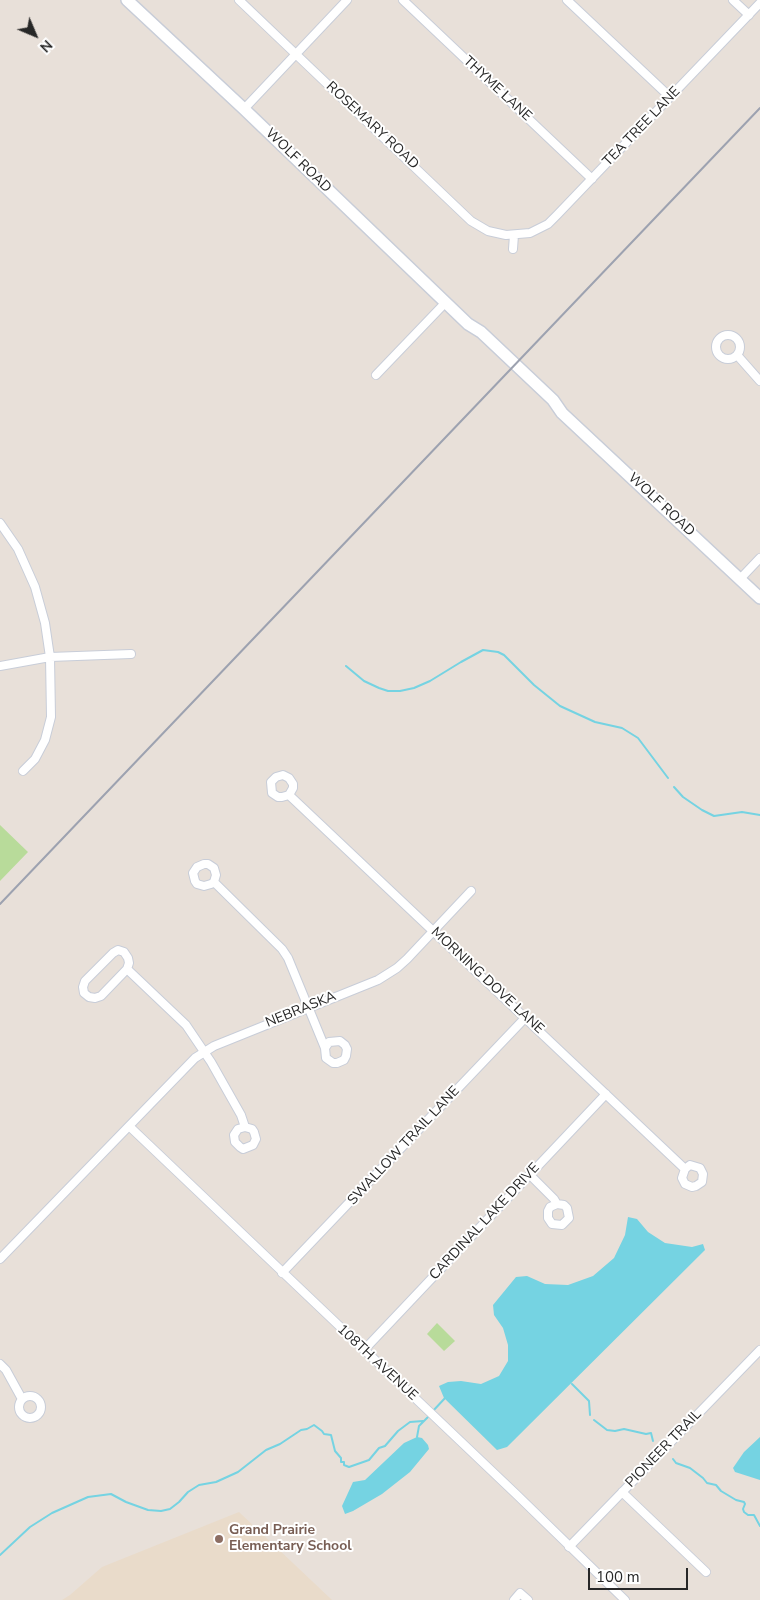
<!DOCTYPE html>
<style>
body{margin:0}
#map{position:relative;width:760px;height:1600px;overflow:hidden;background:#e8e0d9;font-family:"Nunito Sans",sans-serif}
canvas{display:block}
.north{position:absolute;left:10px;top:10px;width:50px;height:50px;-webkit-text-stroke:4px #fff;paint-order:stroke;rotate:135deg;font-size:14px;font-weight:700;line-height:20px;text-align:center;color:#272727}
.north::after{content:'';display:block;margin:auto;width:18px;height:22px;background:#272727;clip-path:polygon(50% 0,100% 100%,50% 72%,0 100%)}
.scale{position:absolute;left:588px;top:1568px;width:100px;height:22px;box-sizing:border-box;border:2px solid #272727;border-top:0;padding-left:6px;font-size:15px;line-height:18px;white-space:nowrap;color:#272727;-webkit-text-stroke:4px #fff;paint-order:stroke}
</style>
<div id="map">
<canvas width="760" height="1600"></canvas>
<div class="north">N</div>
<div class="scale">100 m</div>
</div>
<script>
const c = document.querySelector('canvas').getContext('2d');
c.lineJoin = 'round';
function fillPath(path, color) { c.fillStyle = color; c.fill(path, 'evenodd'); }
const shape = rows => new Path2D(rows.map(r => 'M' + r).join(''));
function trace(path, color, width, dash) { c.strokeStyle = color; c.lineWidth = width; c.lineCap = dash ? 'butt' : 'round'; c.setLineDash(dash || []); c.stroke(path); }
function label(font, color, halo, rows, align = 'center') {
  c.font = font + ' "Nunito Sans",sans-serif'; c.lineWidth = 4; c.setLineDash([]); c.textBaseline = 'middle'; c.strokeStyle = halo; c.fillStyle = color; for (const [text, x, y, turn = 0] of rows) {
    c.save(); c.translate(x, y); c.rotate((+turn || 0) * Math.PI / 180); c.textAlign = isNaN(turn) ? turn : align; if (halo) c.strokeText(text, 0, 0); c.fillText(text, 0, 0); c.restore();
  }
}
fillPath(shape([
 [239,1512,332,1600,62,1600,70,1595,102,1567]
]), '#e9dbca');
fillPath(shape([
 [0,825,28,852,0,881],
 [437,1323,455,1341,444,1351,427,1334]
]), '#b8db9a');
fillPath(shape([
 [628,1217,637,1219,648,1232,665,1243,692,1247,703,1244,705,1250,507,1447,497,1450,444,1398,439,1386,448,1382,461,1381,481,1384,499,1376,508,1361,508,1345,503,1328,494,1315,493,1305,516,1277,527,1276,545,1284,568,1285,593,1276,614,1258,625,1235],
 [417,1437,422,1438,428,1445,429,1449,410,1472,382,1494,353,1511,345,1514,342,1506,353,1482,365,1480,404,1443],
 [760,1437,760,1480,735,1472,733,1468,744,1452]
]), '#75d3e2');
trace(shape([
 [346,666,364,681,379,688,388,691,400,691,414,688,430,681,461,662,483,650,498,652,504,655,534,685,560,706,595,722,622,728,638,738,668,778],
 [674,787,683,797,702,810,714,816,742,812,760,815],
 [572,1384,589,1401,590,1415],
 [432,1412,446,1397],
 [594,1420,607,1430,615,1431,624,1429,646,1434,651,1433,653,1441],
 [417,1437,419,1426,429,1416],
 [673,1459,676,1463,690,1468,703,1478,707,1483,716,1485,721,1491,736,1500,744,1502,745,1504,743,1509,744,1512,748,1515,754,1515,760,1526],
 [0,1555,30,1527,52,1513,88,1497,111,1494,126,1502,148,1510,161,1511,170,1509,179,1502,188,1492,199,1485,216,1482,238,1472,266,1450,280,1444,301,1430,307,1429,314,1425,322,1431,324,1434,331,1435,335,1451,341,1458,341,1462,344,1462,344,1465,349,1467,369,1460,379,1448,385,1446,398,1431,410,1422,423,1421]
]), '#75d3e2', 2);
const minor = shape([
 [239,0,471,221,488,231,506,235,530,233,548,224,557,215,760,3],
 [403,0,592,179],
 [567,0,670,97],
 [733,0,749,15],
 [244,109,347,0],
 [513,249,514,235],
 '716 347a12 12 0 1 1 24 0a12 12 0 1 1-24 0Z',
 [737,355,760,381],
 [376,375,446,302],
 [0,523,18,549,35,587,45,623,50,657,51,717,45,740,35,759,23,771],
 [740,579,760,558],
 [0,666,50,657,131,654],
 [289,795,282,797,278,797,272,793,271,782,276,777,283,775,289,778,293,784,293,788,289,795,685,1169,690,1165,700,1168,703,1174,702,1182,696,1186,692,1187,685,1184,682,1178,685,1169],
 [214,882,211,884,204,886,197,884,195,881,193,873,197,867,204,864,208,864,214,868,216,875,214,882,282,949,288,958,325,1048,326,1058,333,1063,337,1063,344,1060,346,1056,347,1049,345,1045,340,1041,329,1042,325,1048],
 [127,969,101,996,95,998,89,997,84,993,83,987,85,981,113,953,118,950,124,952,128,958,129,963,127,969,186,1025,211,1062,241,1115,245,1127,252,1129,254,1132,256,1139,253,1145,243,1149,240,1147,235,1142,234,1135,238,1129,245,1127],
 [129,1126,517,1495,625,1600],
 [530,1175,554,1199,557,1204,564,1205,567,1208,569,1218,562,1225,552,1224,548,1218,548,1211,550,1207,557,1204],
 [0,1259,195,1058,214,1046,378,980,397,968,407,959,471,891],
 [282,1273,525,1018],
 [364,1350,606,1094],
 [0,1364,6,1370,22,1399],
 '19 1407a11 11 0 1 1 22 0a11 11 0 1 1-22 0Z',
 [622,1492,706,1572],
 [569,1547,760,1350],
 [514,1600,520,1593,528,1600]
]);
const secondary = shape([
 [127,0,244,109,468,324,481,332,553,400,562,413,760,598]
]);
trace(minor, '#c8cdd8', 10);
trace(secondary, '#c8cdd8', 14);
trace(minor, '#fff', 8);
trace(secondary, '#fff', 11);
trace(shape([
 [0,904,760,108]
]), '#9da2b0', 2);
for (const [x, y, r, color] of [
 [219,1539,5,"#8d6e63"]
]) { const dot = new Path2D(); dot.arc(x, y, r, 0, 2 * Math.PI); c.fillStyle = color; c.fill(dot); trace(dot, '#fff', 2); }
label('14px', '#272727', '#fff', [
 ["THYME LANE",497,89,43],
 ["ROSEMARY ROAD",372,126,43],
 ["TEA TREE LANE",642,127,-46],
 ["WOLF ROAD",298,161,44],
 ["WOLF ROAD",661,505,43],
 ["MORNING DOVE LANE",487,981,43],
 ["NEBRASKA",301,1010,-22],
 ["SWALLOW TRAIL LANE",404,1146,-47],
 ["CARDINAL LAKE DRIVE",485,1222,-47],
 ["108TH AVENUE",377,1363,43],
 ["PIONEER TRAIL",664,1449,-46]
]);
label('bold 14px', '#785e54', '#fff', [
 ["Grand Prairie",229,1531],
 ["Elementary School",229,1547]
], 'left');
</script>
